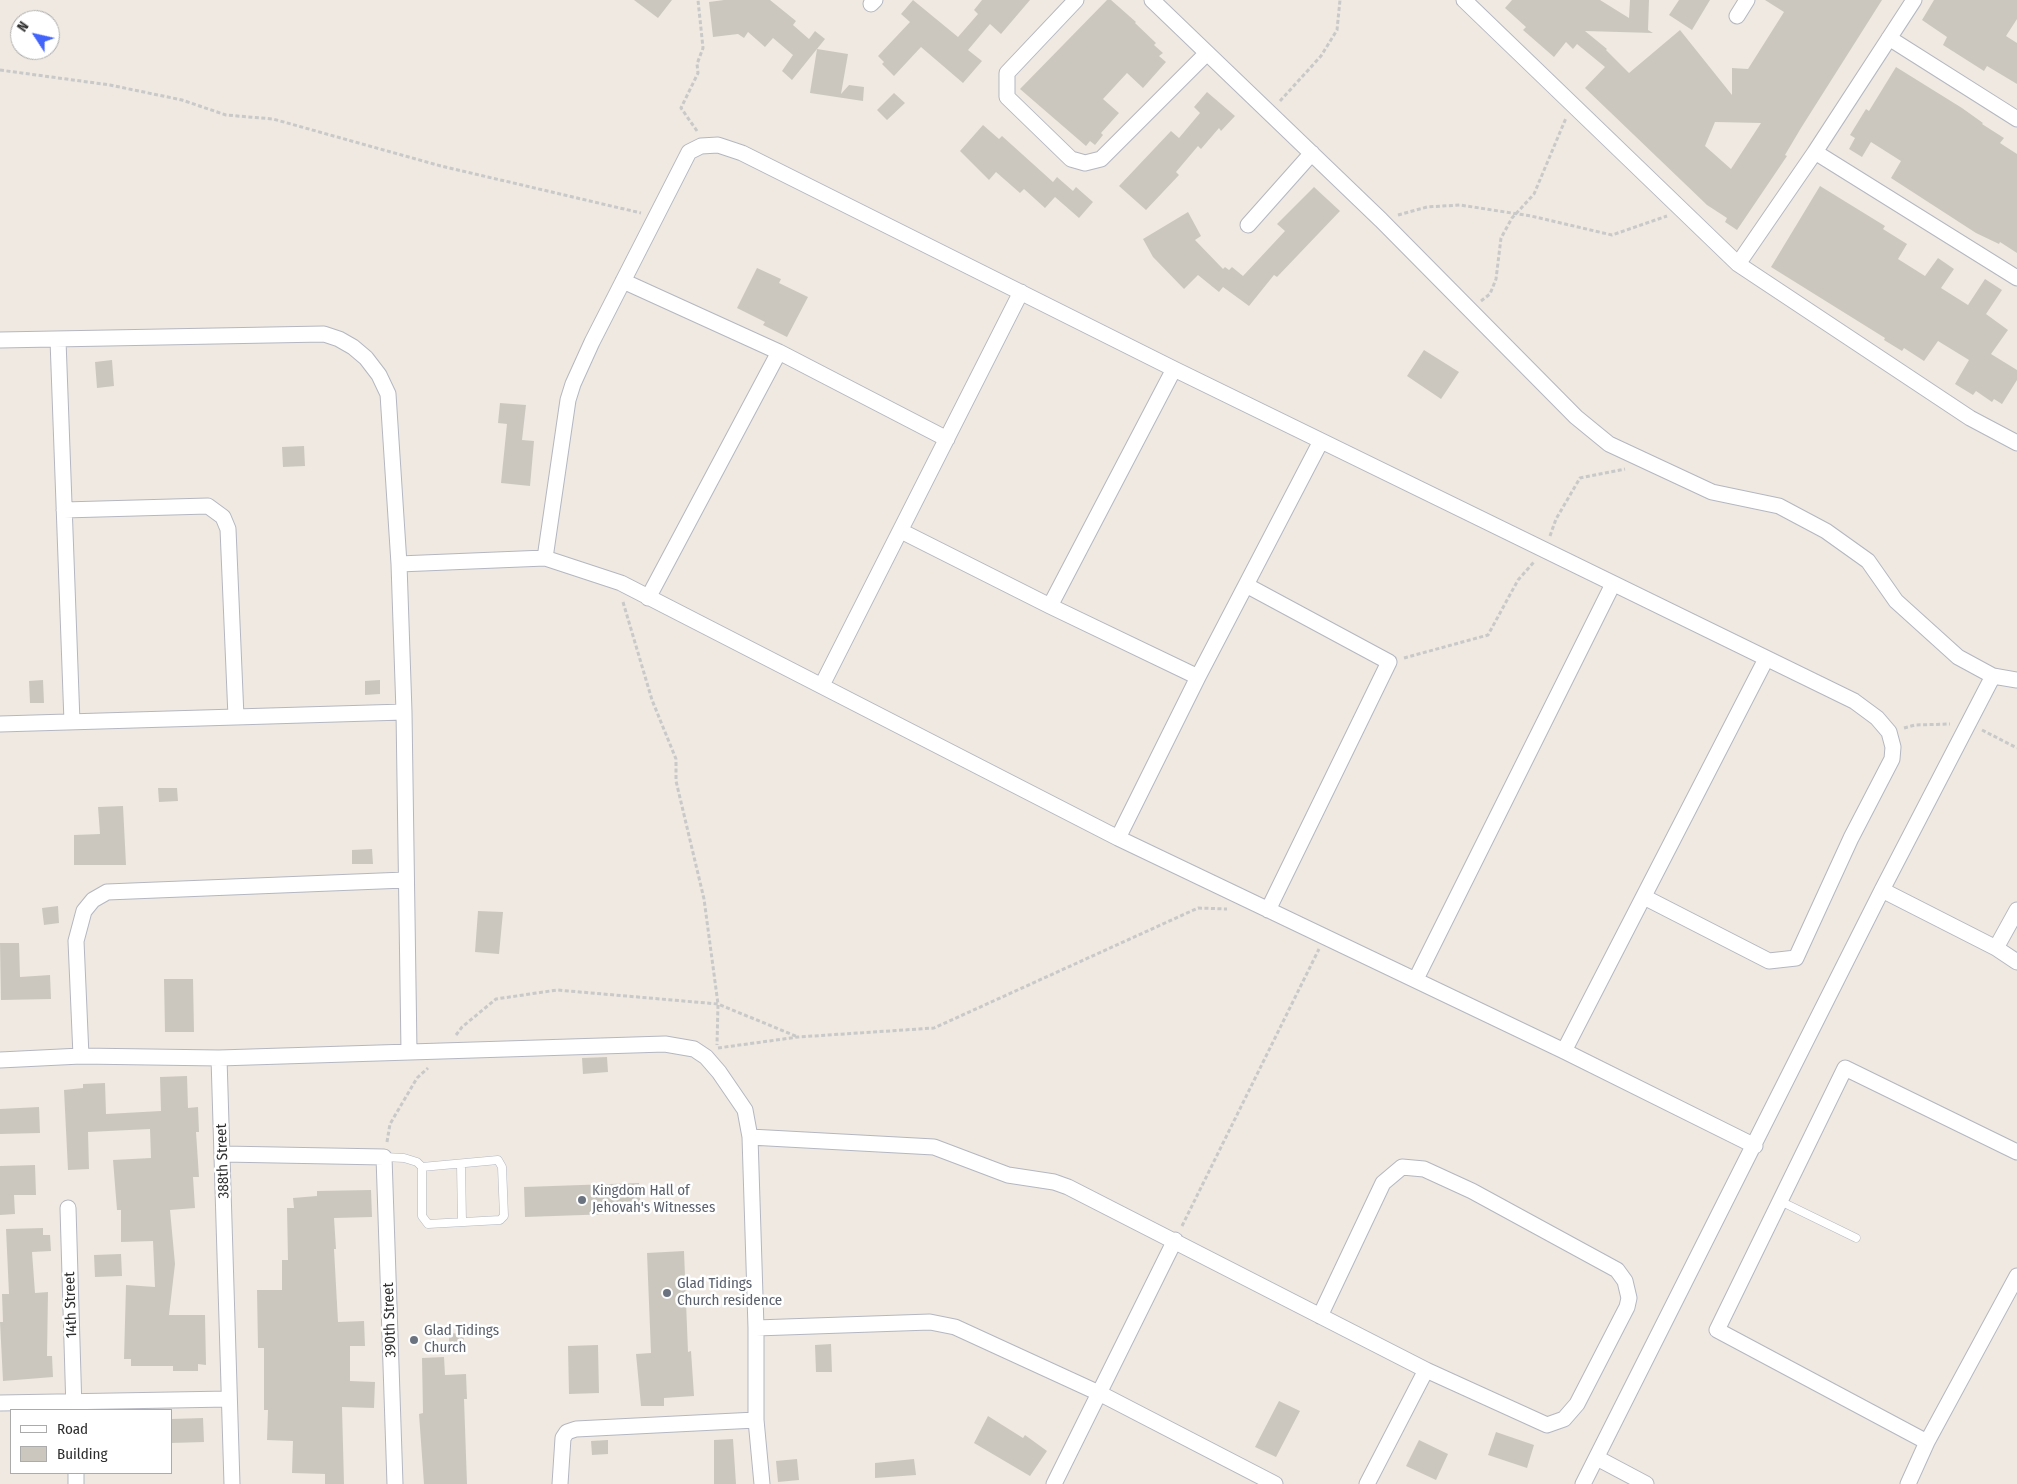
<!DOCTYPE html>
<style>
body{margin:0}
#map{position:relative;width:2017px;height:1484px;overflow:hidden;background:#efe9e1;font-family:"Fira Sans Condensed",sans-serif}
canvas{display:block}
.legend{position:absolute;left:10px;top:1409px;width:162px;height:65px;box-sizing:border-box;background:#fff;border:1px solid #ababab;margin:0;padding:6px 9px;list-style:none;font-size:15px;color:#2e2e2e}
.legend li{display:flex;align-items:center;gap:10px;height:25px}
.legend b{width:25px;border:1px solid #ababab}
.north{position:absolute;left:10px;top:10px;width:50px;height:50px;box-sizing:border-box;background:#fff;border:1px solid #ababab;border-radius:50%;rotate:305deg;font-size:14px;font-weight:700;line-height:20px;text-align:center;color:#2e2e2e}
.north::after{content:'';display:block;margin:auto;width:18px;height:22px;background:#4264fb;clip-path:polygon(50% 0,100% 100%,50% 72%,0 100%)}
</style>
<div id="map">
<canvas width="2017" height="1484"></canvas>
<ul class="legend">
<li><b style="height:6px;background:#fff"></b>Road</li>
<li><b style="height:14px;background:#cbc7bf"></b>Building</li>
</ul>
<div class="north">N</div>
</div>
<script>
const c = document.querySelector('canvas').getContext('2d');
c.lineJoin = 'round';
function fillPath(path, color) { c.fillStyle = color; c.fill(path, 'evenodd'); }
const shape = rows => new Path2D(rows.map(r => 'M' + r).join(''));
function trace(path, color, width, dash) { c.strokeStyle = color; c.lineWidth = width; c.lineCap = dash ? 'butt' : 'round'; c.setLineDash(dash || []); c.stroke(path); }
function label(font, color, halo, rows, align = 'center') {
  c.font = font + ' "Fira Sans Condensed",sans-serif'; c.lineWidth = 5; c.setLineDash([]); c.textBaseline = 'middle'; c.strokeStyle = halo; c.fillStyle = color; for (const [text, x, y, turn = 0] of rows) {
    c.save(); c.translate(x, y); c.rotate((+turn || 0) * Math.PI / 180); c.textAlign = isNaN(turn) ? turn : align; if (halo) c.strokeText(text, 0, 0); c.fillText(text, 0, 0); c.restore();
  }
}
fillPath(shape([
 [634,0,672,0,658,18],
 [724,0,770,0,796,21,793,25,809,39,815,31,825,39,792,80,782,71,793,55,773,38,765,47,748,32,744,38,738,34,713,37,709,2],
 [913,0,958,37,978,14,974,10,982,0,1030,0,1001,34,990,24,968,50,982,61,963,83,921,47,894,76,882,64,884,62,878,56,910,22,901,14],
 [1107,0,1111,0,1136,22,1135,23,1156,43,1154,45,1163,53,1159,56,1166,62,1143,88,1127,73,1103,99,1119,113,1101,133,1103,135,1095,145,1090,141,1086,146,1020,89],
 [1512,0,1600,0,1629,18,1630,0,1649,0,1648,30,1653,33,1585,31,1607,49,1606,50,1629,73,1680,30,1732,95,1732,68,1748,69,1784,12,1765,0,1882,0,1801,128,1785,155,1787,156,1737,230,1725,222,1727,218,1707,205,1585,88,1605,67,1577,44,1573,49,1566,42,1554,57,1523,30,1526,27,1505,8],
 [1715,122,1761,123,1731,169,1705,146],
 [1679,0,1710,0,1692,30,1669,15],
 [1934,0,2017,0,2017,19,2006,36,2017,43,2017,84,1987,66,1984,71,1943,45,1947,37,1922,20],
 [817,49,848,54,841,94,849,85,864,87,863,101,810,93],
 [1896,67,1962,108,1983,123,1982,124,2004,138,2000,143,2017,154,2017,253,2000,242,1999,244,1976,233,1891,178,1901,161,1871,142,1862,157,1849,149,1855,138,1850,135,1866,109,1869,111],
 [1207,92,1235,116,1221,131,1219,128,1201,149,1198,146,1176,172,1179,175,1146,210,1119,186,1171,131,1179,138,1200,113,1194,107],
 [894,93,905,103,887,120,877,110],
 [983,125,999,139,1002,136,1053,182,1057,177,1073,191,1076,187,1093,202,1079,218,1055,197,1045,208,1024,189,1020,193,996,172,989,180,960,151],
 [1820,186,1885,226,1883,229,1907,244,1898,259,1925,276,1938,258,1954,269,1941,288,1968,305,1985,279,2002,290,1986,314,2008,330,1991,354,2017,370,2017,380,2002,404,1994,399,1992,402,1976,391,1973,395,1955,384,1969,360,1938,341,1924,361,1904,348,1902,351,1884,340,1885,338,1771,267],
 [1314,187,1340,211,1277,277,1274,275,1249,306,1223,287,1219,292,1198,275,1184,289,1153,257,1143,239,1188,212,1201,236,1195,240,1223,269,1225,267,1229,270,1232,267,1243,276,1285,231,1277,224],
 [757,268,781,279,779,283,808,297,787,337,763,325,765,322,737,308],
 [1424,350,1459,372,1441,399,1407,376],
 [112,360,114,386,97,388,95,362],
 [500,403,526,405,522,440,534,441,530,486,501,483,507,424,498,423],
 [304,446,305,466,283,467,282,447],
 [43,680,44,703,30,703,29,681],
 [380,680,380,694,365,695,365,681],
 [158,788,177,788,178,801,159,802],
 [123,806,126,865,74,865,74,835,100,834,98,807],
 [372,849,373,864,352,864,352,850],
 [58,906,59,923,44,925,42,908],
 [478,911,503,912,499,954,475,952],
 [0,943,19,943,20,977,50,975,51,999,1,1000],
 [164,979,193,979,194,1032,165,1032],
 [607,1057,608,1072,583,1074,582,1058],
 [187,1076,188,1108,198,1107,199,1132,196,1132,199,1177,193,1177,195,1208,170,1210,175,1264,169,1315,205,1315,206,1365,198,1364,198,1371,173,1371,173,1366,131,1366,131,1359,124,1359,126,1285,155,1287,153,1241,121,1242,121,1210,117,1210,113,1160,151,1158,150,1129,88,1132,89,1169,68,1170,64,1090,83,1088,83,1084,105,1083,106,1114,161,1111,160,1077],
 [39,1107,40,1133,0,1134,0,1109],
 [35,1165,36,1195,14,1195,15,1214,0,1215,0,1166],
 [639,1183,641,1213,525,1217,524,1187],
 [371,1190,372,1217,334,1218,336,1249,334,1249,338,1322,364,1321,365,1346,350,1346,350,1381,375,1382,374,1408,342,1407,344,1484,325,1484,325,1474,292,1473,293,1441,267,1440,268,1410,264,1410,264,1348,258,1348,257,1290,282,1290,282,1260,288,1260,287,1208,294,1208,293,1198,317,1196,317,1191],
 [43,1228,43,1235,50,1235,51,1251,32,1252,35,1293,48,1292,47,1356,52,1356,53,1377,3,1381,0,1322,3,1322,2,1294,9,1294,6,1229],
 [684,1251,688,1352,691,1351,694,1396,664,1398,664,1406,641,1406,636,1354,651,1353,647,1253],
 [121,1254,122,1276,95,1277,94,1255],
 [449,1333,464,1334,463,1347,449,1346],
 [831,1344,832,1372,816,1372,815,1345],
 [598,1345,599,1393,569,1394,568,1346],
 [444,1357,445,1375,466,1374,467,1399,464,1399,467,1484,424,1484,419,1414,423,1413,422,1358],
 [1279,1401,1300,1411,1276,1457,1255,1447],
 [988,1416,1023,1438,1025,1435,1047,1451,1030,1476,974,1443],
 [203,1418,204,1442,171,1443,171,1419],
 [1496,1432,1534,1445,1527,1468,1488,1455],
 [733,1439,736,1484,714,1484,714,1440],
 [608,1440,608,1454,592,1455,591,1441],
 [1419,1440,1448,1454,1436,1480,1406,1466],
 [797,1459,799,1480,778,1482,776,1461],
 [914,1459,916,1475,875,1478,875,1463]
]), '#cbc7bf');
const service = shape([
 [384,1157,404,1158,417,1162,422,1167,422,1216,428,1224,500,1220,504,1216,502,1167,498,1160,422,1167],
 [461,1164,462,1222],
 [1780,1201,1856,1238]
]);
const minor = shape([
 [1076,0,1007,73,1007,97,1071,159,1085,163,1101,159,1207,53],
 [1152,0,1381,220,1576,417,1609,444,1712,492,1779,506,1826,531,1868,561,1896,601,1958,657,1993,676,2017,680],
 [1464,0,1738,264,1970,418,2017,443],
 [1914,0,1815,152,2017,278],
 [871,4,875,0],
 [1737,16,1747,0],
 [1889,38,2017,119],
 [1248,225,1312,153],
 [1738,264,1815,152],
 [623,281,779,352,947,439],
 [0,340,324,334,339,339,353,347,366,358,379,375,388,394,399,564,404,712,409,1051],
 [58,340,72,722],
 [64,510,208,506,223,517,228,529,236,717],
 [901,531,1050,606,1198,677],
 [545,558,568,400,573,384,592,342,689,152,701,146,718,145,742,153,1174,369,1854,701,1877,718,1889,732,1893,747,1892,759,1851,838,1796,958,1769,961,1644,897],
 [399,564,545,558,621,583,1118,838,1564,1051,1755,1146],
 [1246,585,1389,662,1268,910],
 [648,598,779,352],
 [1050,606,1174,369],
 [822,685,1021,292],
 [0,724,404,712],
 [1118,838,1198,677,1321,441],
 [1882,890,1996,948,2017,962],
 [1996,948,2017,910],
 [1416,979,1613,584],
 [1564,1051,1766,659],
 [81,1056,76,941,84,911,93,900,107,892,405,880],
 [219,1058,232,1484],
 [0,1060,81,1056,219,1058,665,1044,694,1049,706,1057,719,1072,745,1110,750,1137,756,1328,756,1420,762,1484],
 [750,1137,934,1147,1008,1175,1054,1182,1068,1187,1426,1370,1547,1425,1564,1419,1577,1404,1627,1307,1629,1298,1625,1281,1617,1270,1472,1191,1424,1169,1402,1167,1383,1183,1320,1316],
 [223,1154,384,1157,395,1484],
 [68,1208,74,1410],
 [756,1328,930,1322,955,1327,1101,1394,1275,1484],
 [0,1403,229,1399],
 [1927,1442,1717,1330,1845,1068,2017,1152],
 [1597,1458,1646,1484],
 [76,1473,76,1484],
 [560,1484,563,1438,567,1432,576,1429,756,1420],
 [1054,1484,1175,1240],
 [1367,1484,1426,1370],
 [1583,1484,1882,890,1993,676],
 [1908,1484,1927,1442,2017,1276]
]);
trace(service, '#b4b7c1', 9);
trace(minor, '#b4b7c1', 17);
trace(shape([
 [0,70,110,85,182,100,226,115,273,119,441,166,641,213],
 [1280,101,1321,56,1337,30,1340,0],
 [697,131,681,108,698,73,697,64,703,48,698,0],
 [1398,215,1427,207,1460,205,1531,216,1612,235,1667,216],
 [1481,301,1490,294,1496,279,1501,238,1512,218,1534,194,1566,118],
 [1550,536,1556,519,1580,478,1625,469],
 [623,602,652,700,676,759,676,781,704,899,718,1004,717,1045],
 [1404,658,1488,635,1518,580,1534,562],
 [1904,728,1915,725,1950,724],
 [1982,730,2017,748],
 [456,1035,462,1027,496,999,557,990,718,1004,798,1037],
 [718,1048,798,1037,934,1028,1198,908,1227,909],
 [387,1142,390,1124,417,1078,428,1068],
 [1182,1226,1319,949]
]), '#c9c9c9', 3, [4, 2.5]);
trace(service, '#fff', 8);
trace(minor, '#fff', 15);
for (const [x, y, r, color] of [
 [582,1200,5,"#6b7280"],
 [667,1293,5,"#6b7280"],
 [414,1340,5,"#6b7280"]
]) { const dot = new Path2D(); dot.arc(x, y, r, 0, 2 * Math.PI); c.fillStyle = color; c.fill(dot); trace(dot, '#fff', 2); }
label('15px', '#2e2e2e', '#fff', [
 ["388th Street",223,1161,-92],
 ["14th Street",71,1305,-92],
 ["390th Street",390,1320,-92]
]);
label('15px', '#5b616d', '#fff', [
 ["Kingdom Hall of",592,1191],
 ["Jehovah's Witnesses",592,1208],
 ["Glad Tidings",677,1284],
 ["Church residence",677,1301],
 ["Glad Tidings",424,1331],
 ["Church",424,1348]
], 'left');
</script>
